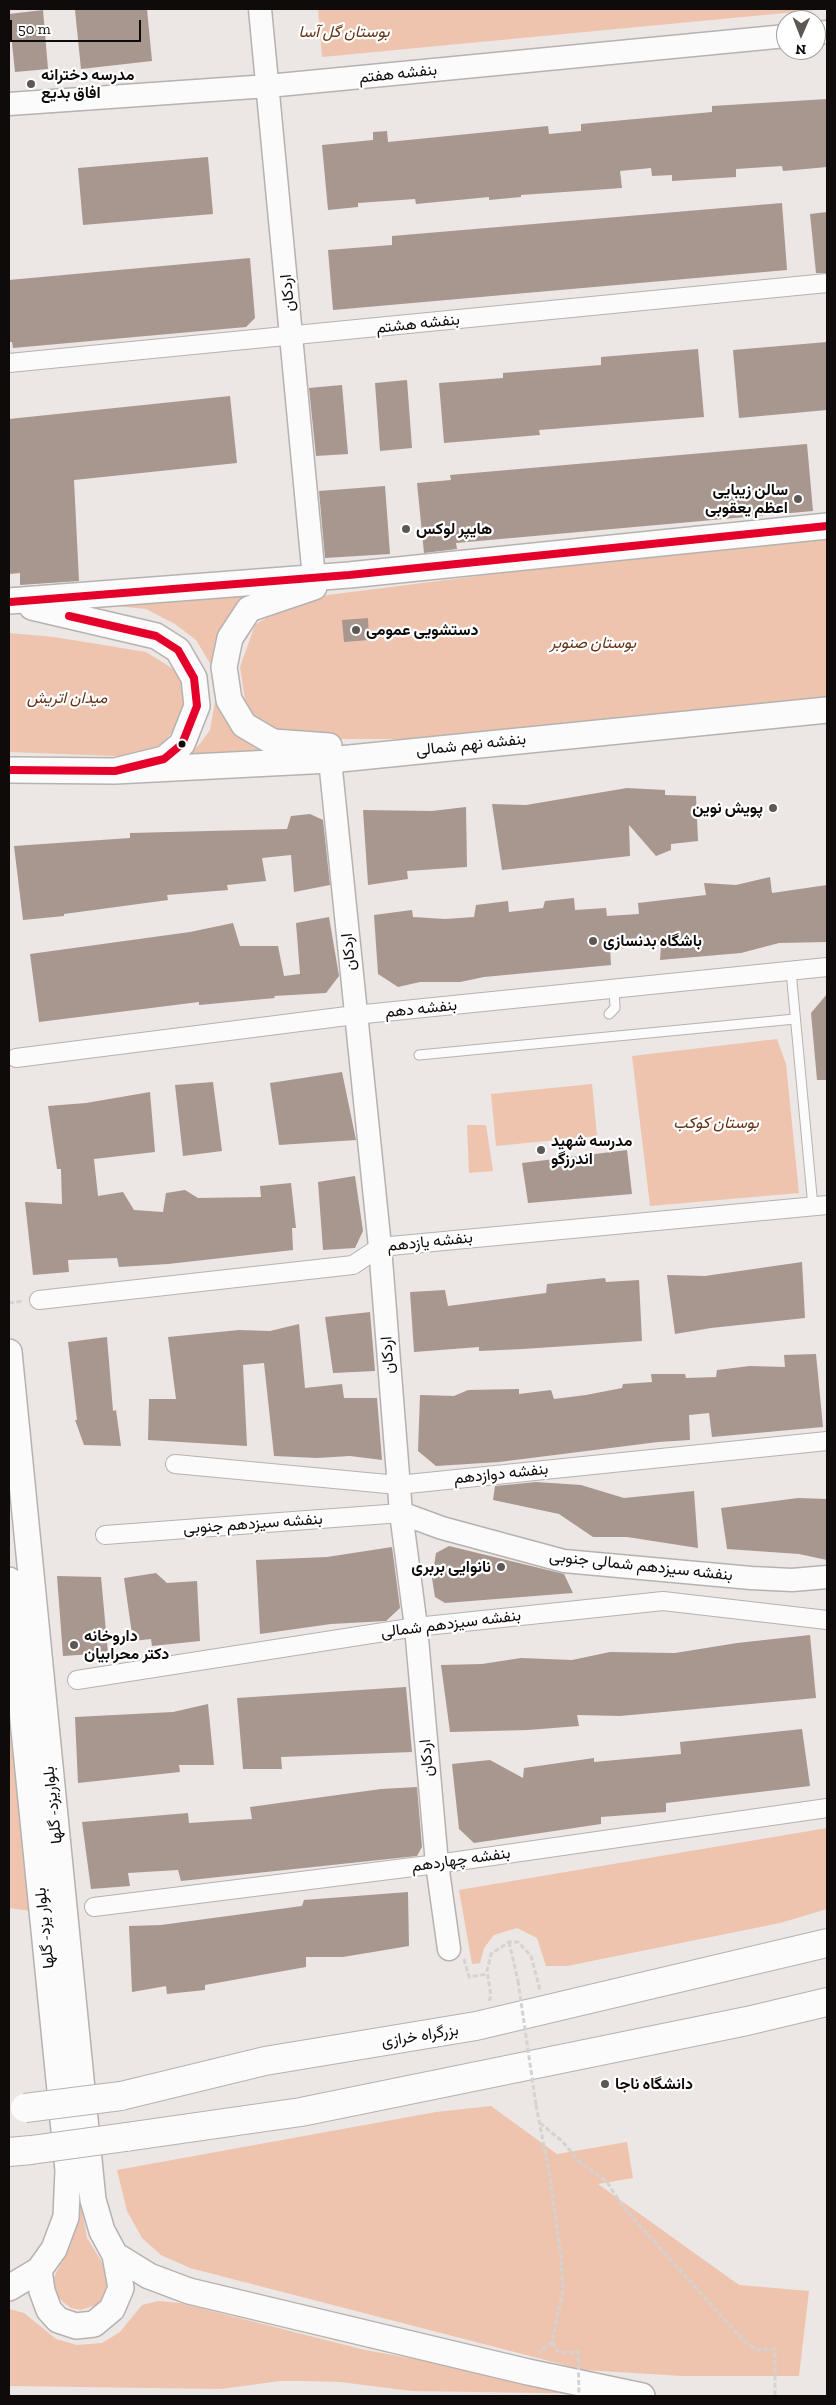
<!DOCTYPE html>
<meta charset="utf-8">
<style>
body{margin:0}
#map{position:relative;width:836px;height:2405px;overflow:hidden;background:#ece6e4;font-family:"Zilla Slab",serif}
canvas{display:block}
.frame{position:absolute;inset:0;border:10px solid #0f0b0a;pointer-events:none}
.north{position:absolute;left:776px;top:10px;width:50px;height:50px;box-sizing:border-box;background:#fff;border:1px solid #9f9d9d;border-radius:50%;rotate:181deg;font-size:14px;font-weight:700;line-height:20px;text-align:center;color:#0f0b0a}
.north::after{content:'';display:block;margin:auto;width:18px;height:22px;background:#5c5856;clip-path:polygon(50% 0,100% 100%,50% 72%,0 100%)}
.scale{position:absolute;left:10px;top:20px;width:131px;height:22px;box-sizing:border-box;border:2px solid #0f0b0a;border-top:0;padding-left:6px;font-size:15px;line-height:18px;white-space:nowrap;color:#0f0b0a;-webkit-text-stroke:4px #fff;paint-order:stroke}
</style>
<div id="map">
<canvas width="836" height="2405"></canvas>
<div class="frame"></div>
<div class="north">N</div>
<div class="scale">50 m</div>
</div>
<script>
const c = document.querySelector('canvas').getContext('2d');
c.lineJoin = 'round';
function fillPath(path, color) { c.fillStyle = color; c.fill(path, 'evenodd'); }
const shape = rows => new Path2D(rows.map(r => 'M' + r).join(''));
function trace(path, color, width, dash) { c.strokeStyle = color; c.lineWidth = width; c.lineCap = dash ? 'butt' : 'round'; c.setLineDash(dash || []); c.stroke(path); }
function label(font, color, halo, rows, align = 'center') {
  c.font = font + ' "Zilla Slab",Vazirmatn,serif'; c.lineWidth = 4.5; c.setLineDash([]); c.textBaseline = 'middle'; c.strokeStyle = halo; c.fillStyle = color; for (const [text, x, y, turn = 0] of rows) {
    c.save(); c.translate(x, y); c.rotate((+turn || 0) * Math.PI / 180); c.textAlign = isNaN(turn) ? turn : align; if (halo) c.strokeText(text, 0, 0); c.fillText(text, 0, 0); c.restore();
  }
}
fillPath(shape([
 [318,9,827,9,322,57],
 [827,539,827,701,499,734,406,739,311,739,270,730,246,707,240,667,255,625,296,599,565,565],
 [264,592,230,616,216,640,211,665,196,640,175,624,146,609,106,605],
 [9,633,54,637,146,652,178,672,184,692,185,715,164,742,140,757,9,752],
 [216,696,221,713,232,729,249,741,275,751,182,758,200,744,210,730],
 [777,1039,786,1064,799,1193,650,1206,632,1056],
 [592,1084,597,1136,496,1146,491,1094],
 [467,1125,486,1125,493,1171,469,1173],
 [9,1643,39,1912,9,1908],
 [827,1828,827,1909,780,1923,567,1966,546,1966,537,1938,517,1928,494,1935,484,1948,480,1963,472,1964,459,1890],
 [491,2106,557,2154,627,2142,633,2178,598,2184,739,2285,809,2291,799,2376,683,2376,584,2370,190,2268,161,2255,142,2238,127,2211,117,2170,436,2112],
 [77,2178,87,2238,108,2272,110,2283,105,2298,99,2304,81,2310,71,2308,63,2302,57,2296,53,2279,72,2241,77,2221],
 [158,2301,180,2303,365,2350,609,2394,411,2391,340,2382,304,2381,280,2381,221,2389,9,2386,9,2309,24,2313,56,2339,77,2345,102,2343,120,2332,142,2305]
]), '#eec4af');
fillPath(shape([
 [88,9,147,9,152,61,81,69,75,10],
 [43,10,48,69,15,72,9,14],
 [827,99,827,167,783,171,782,166,736,169,736,177,672,181,672,175,652,176,651,168,620,171,622,188,521,195,521,197,489,200,489,197,416,204,415,199,358,203,358,207,328,210,322,145,373,140,373,132,387,131,388,142,548,126,549,134,581,131,581,124,712,112,712,106],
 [208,157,213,214,83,225,78,168],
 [782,203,787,270,333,310,328,250,392,245,392,236],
 [827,212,827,273,816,273,810,214],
 [250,258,255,318,246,327,13,348,12,342,9,342,9,280],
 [827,342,827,410,739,418,733,350],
 [698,349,704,417,539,430,540,435,444,443,439,383,503,378,503,373,601,365,601,357],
 [407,380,412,448,380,451,375,383],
 [342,385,348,454,316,456,309,388],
 [230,396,237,463,74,480,79,581,20,585,20,573,9,574,9,419],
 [807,444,813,511,456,543,457,549,424,553,417,483,451,480,450,475],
 [385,486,390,554,325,558,319,491],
 [368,618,369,640,344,642,342,620],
 [627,788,665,790,665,795,696,796,698,841,671,844,671,850,656,856,629,825,630,856,502,870,492,804,526,805],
 [466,807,467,867,407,871,408,879,368,885,363,810,432,811],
 [310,814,323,820,330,885,294,892,291,855,262,858,266,881,227,885,228,890,167,895,168,900,64,914,64,916,23,920,14,846,130,838,130,833,287,829,291,816],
 [770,877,772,893,827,885,827,942,779,943,741,953,660,960,661,946,610,949,611,965,484,977,460,982,420,982,398,987,378,974,374,915,412,910,413,917,445,919,474,917,476,905,508,901,509,912,543,908,545,901,574,898,575,910,606,908,607,916,639,914,638,903,706,895,704,883,736,885],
 [329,917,339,976,326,993,274,996,275,998,199,1005,199,1002,39,1022,30,954,190,932,233,923,240,946,278,946,284,976,300,974,296,923],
 [827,994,827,1080,817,1080,811,1013],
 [342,1072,356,1140,279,1145,270,1083],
 [213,1082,222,1151,183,1156,175,1085],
 [150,1092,155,1152,94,1159,98,1196,123,1192,134,1210,163,1212,166,1193,185,1190,198,1198,261,1197,260,1186,291,1183,296,1228,292,1228,293,1250,168,1264,119,1267,117,1258,68,1260,69,1272,33,1275,25,1202,62,1204,61,1169,57,1169,48,1106,86,1103],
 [627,1150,632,1194,528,1203,522,1163],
 [355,1176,363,1231,355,1248,323,1250,318,1182],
 [802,1262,805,1318,711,1328,675,1334,667,1275,705,1276],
 [605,1278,606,1282,639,1280,642,1341,523,1349,479,1351,479,1347,414,1352,410,1292,445,1290,448,1306,546,1293,547,1284],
 [370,1312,375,1371,333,1373,325,1317],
 [299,1324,305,1388,342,1384,344,1398,377,1398,382,1460,350,1456,317,1458,274,1456,264,1363,243,1365,247,1446,148,1440,149,1399,176,1399,168,1337,239,1330,270,1331],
 [107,1337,113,1411,116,1410,121,1446,84,1445,75,1420,77,1420,68,1342],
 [816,1354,823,1427,712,1437,709,1413,689,1415,690,1440,658,1442,499,1462,436,1466,418,1451,420,1395,454,1396,468,1390,519,1389,519,1394,551,1390,554,1399,586,1395,622,1388,623,1384,652,1382,651,1374,685,1374,686,1378,716,1377,717,1370,750,1366,785,1367,784,1355],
 [536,1482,581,1485,624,1498,694,1491,698,1548,627,1537,593,1537,559,1514,493,1500,495,1486],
 [798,1498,827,1499,827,1560,799,1554,727,1549,721,1508],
 [449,1546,564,1574,573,1593,445,1603,435,1597,432,1578,436,1553],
 [392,1547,400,1608,386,1621,331,1624,260,1634,256,1560,327,1557],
 [156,1573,167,1583,197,1581,200,1641,152,1646,151,1639,133,1641,124,1578],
 [57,1576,101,1577,108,1653,63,1656],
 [810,1635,816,1698,620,1716,577,1715,579,1726,528,1730,450,1732,441,1665,482,1664,521,1658,572,1660,610,1652,675,1653,737,1643],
 [406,1687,412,1752,281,1757,282,1769,243,1769,237,1698],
 [208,1704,214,1765,179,1765,180,1772,78,1783,75,1717,173,1712],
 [802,1729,810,1786,666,1803,666,1812,601,1817,601,1824,474,1843,459,1829,452,1764,490,1760,523,1778,524,1768,594,1758,594,1762,681,1754,680,1742],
 [417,1787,422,1847,417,1856,181,1881,178,1870,128,1873,130,1886,91,1889,82,1822,188,1813,189,1823,252,1819,250,1807,381,1789],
 [408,1892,409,1946,343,1957,306,1957,306,1967,205,1985,205,1990,167,1994,166,1986,132,1992,129,1926,161,1925,302,1906,304,1900]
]), '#a8978f');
const service = shape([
 [791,971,813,1207],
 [609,1014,615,1008,614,988],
 [419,1055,795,1019]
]);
const minor = shape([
 [9,363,827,283],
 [16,1058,355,1015,827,967],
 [39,1300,353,1265,380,1247,827,1205],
 [175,1464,398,1485,827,1441],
 [105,1535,401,1513],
 [77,1680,416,1627,663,1601,827,1620],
 [94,1907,437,1864,827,1808]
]);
const tertiary = shape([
 [260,9,314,578],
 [816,33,827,32],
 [9,104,268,86,786,36],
 [330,760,380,1247,401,1513,416,1627,437,1864,449,1949],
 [401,1513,442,1528,564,1561,751,1578,792,1580,827,1577]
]);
const secondary = shape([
 [314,587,249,609,230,638,224,667,229,700,244,725,273,742,329,746],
 [9,601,349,575,827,526],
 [9,770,115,771,164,759,182,744,197,706,194,678,178,650,156,636,32,607],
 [115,771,330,760,827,710],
 [9,1352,93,2200,102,2231,115,2255,121,2288,112,2309,94,2324,76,2326,58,2320,49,2310,42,2291,39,2270],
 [9,1580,68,2170,66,2217,54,2249,39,2270,9,2288],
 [115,2255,149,2276,189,2291,528,2372,642,2396]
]);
const trunk = shape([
 [121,2096,265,2061,476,2026,827,1943],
 [126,2137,301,2112,747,2021,827,2002],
 [9,2152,31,2150]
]);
trace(service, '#b6b2b0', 11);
trace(minor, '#b6b2b0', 20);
trace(tertiary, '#b6b2b0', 25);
trace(secondary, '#b6b2b0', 28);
trace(trunk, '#b6b2b0', 30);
trace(shape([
 [9,1303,23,1301],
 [509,1942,518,1981],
 [464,1959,469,1977,487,1974],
 [489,2001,491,1996,487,1971,491,1954,509,1942,518,1942,531,1956,540,1990],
 [536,2105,550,2177,561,2257,563,2290,552,2342,539,2353],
 [540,2123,562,2141,579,2161,607,2182,624,2208,744,2341,757,2350,775,2349,775,2396],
 [552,2342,558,2352,578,2353]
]), '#d5d3d2', 3, [5, 2.5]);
trace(service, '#fcfbfb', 9);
trace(minor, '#fcfbfb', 18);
trace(tertiary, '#fcfbfb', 22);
trace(secondary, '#fcfbfb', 25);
trace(trunk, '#fcfbfb', 28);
const trunkBridge = shape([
 [25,2108,121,2096],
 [31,2150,126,2137]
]);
trace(trunkBridge, '#b6b2b0', 30, []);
trace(shape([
 [518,1981,536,2105],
 [578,2350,579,2396]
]), '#d5d3d2', 3, [5, 2.5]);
trace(trunkBridge, '#fcfbfb', 28);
trace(shape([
 [10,602,349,575,827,526],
 [9,770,115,771,164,759,182,744,197,706,194,678,178,650,156,636,69,616]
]), '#e4002b', 8);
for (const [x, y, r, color] of [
 [31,84,5,"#5c5856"],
 [798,499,5,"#5c5856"],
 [406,529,5,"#5c5856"],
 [356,630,5,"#5c5856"],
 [182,744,4.5,"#0f0b0a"],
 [773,808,5,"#5c5856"],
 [593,941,5,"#5c5856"],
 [541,1150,5,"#5c5856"],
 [501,1567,5,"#5c5856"],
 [74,1645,5,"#5c5856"],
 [605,2084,5,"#5c5856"]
]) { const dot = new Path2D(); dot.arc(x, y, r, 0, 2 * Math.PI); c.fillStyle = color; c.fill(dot); trace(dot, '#fff', 2); }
label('italic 16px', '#653216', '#fff', [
 ["بوستان گل آسا",344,32],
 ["بوستان صنوبر",593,643],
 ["میدان اتریش",67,698],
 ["بوستان کوکب",716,1123]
]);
label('16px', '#0f0b0a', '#fff', [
 ["بنفشه هفتم",398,74,-6],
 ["اردکان",288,293,-96],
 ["بنفشه هشتم",418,324,-6],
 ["بنفشه نهم شمالی",471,745,-6],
 ["اردکان",349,952,-96],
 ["بنفشه دهم",421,1009,-6],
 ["بنفشه یازدهم",430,1242,-6],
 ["اردکان",388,1355,-94],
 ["بنفشه دوازدهم",501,1474,-6],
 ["بنفشه سیزدهم جنوبی",253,1524,-4],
 ["بنفشه سیزدهم شمالی جنوبی",641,1566,6],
 ["بنفشه سیزدهم شمالی",451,1624,-7],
 ["اردکان",427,1758,-95],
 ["بلواریزد- گلها",53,1805,-96],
 ["بنفشه چهاردهم",461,1860,-8],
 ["بلوار یزد- گلها",45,1928,-96],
 ["بزرگراه خرازی",420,2036,-9]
]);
label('bold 16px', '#0f0b0a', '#fff', [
 ["مدرسه دخترانه",41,75],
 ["افاق بدیع",41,93],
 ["سالن زیبایی",788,490,"right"],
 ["اعظم یعقوبی",788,508,"right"],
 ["هایپر لوکس",416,529],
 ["دستشویی عمومی",366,630],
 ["پویش نوین",763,808,"right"],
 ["باشگاه بدنسازی",603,941],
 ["مدرسه شهید",551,1141],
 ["اندرزگو",551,1159],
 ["نانوایی بربری",491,1567,"right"],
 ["داروخانه",84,1636],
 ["دکتر محرابیان",84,1654],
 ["دانشگاه ناجا",615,2084]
], 'left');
</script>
